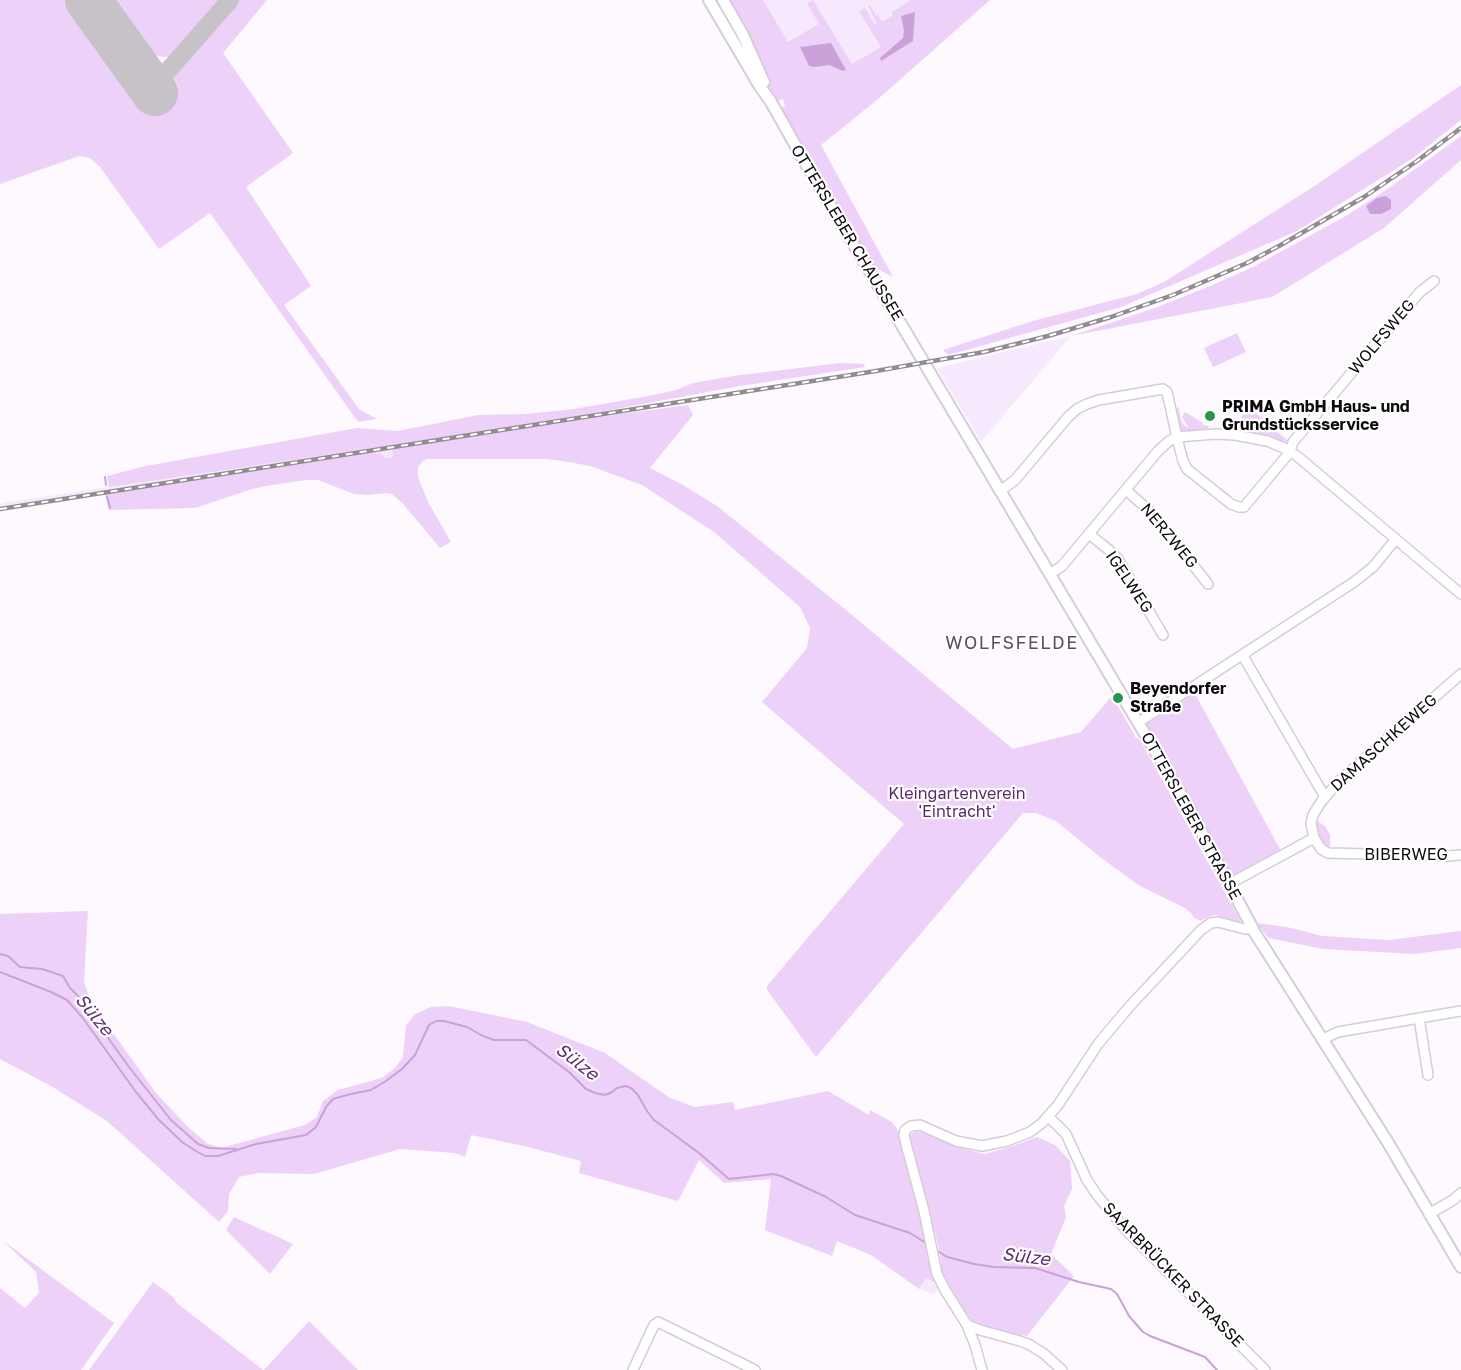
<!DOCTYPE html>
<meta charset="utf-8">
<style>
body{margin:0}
canvas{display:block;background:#fdf9fe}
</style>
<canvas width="1461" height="1370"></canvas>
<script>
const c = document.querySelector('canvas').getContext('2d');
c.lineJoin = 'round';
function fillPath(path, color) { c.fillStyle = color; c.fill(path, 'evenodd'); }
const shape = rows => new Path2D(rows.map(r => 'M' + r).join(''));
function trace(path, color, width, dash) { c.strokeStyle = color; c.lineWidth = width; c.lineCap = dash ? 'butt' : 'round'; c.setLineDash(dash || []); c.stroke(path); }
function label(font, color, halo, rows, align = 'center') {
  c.font = font + ' "Golos Text",sans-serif'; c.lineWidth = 4.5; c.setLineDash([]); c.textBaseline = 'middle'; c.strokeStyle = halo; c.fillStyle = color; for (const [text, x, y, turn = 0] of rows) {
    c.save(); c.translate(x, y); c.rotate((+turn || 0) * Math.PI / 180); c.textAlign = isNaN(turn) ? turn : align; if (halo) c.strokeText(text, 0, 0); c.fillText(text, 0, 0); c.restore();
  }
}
fillPath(shape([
 [735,0,987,0,807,153,754,32],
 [1071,336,981,442,937,368],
 [605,411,606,416,392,449,393,457,385,458,377,454,375,452,0,511,0,504,3,503],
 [926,1278,937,1286,938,1289,936,1292,933,1294,928,1292,919,1289]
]), '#f7e9fd');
fillPath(shape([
 [0,0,69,0,143,101,168,84,239,0,267,0,223,53,293,153,246,187,311,286,284,305,359,409,377,419,358,422,210,213,159,249,100,167,90,158,79,156,0,184],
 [107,0,219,0,171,56,164,57,152,55,144,52],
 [728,0,763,0,788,42,819,24,807,3,813,0,852,64,881,47,859,11,865,8,874,24,877,23,868,6,870,5,876,16,878,15,882,22,892,16,892,12,911,0,990,0,877,100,821,145,893,277,874,267,800,143,781,110,785,105,783,99,776,101],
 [1461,85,1461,120,1413,158,1297,231,1121,307,948,355,943,350,1033,321,1137,294,1164,282,1316,185],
 [1461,136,1461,160,1384,228,1272,297,1071,336,1152,309,1208,287,1253,267,1346,216,1386,190],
 [1237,333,1246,352,1213,367,1204,348],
 [841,363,864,364,865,367,740,386,605,411,414,442,109,487,107,476,146,466,357,428,398,431,478,415,526,414,574,409,654,395,676,390,693,383,733,376],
 [1242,401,1288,441,1281,443,1244,432,1242,427],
 [688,405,693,415,650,468,683,485,717,506,841,606,1013,749,1081,732,1112,696,1133,732,1135,737,1140,740,1240,920,1239,923,1215,915,1208,917,1201,921,1194,918,1191,913,1185,908,1140,886,1100,857,1056,821,1036,813,1023,813,816,1057,767,990,767,986,904,824,762,702,807,648,810,628,800,607,714,532,642,485,590,466,569,462,547,459,427,459,423,461,418,467,418,477,428,502,451,542,440,548,403,504,392,494,387,493,368,495,354,494,318,480,306,480,266,486,252,489,195,508,109,510,105,494,375,452,377,454,381,453,385,458,393,457,392,449,606,416],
 [1175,407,1179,408,1181,420,1184,425,1187,427,1188,427,1182,417,1185,412,1203,423,1203,425,1209,426,1207,430,1179,431],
 [1194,692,1281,851,1236,875,1230,874,1144,724],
 [1314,819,1325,826,1330,835,1330,850,1325,847,1321,841,1314,827],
 [88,911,84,982,91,1002,156,1093,190,1129,208,1144,221,1148,305,1125,317,1117,323,1101,338,1090,382,1078,395,1068,403,1057,406,1026,415,1014,431,1007,449,1006,527,1022,605,1053,670,1098,695,1107,733,1102,735,1110,828,1091,869,1115,870,1110,892,1122,899,1132,924,1231,932,1276,935,1283,926,1278,919,1289,871,1255,837,1241,832,1256,765,1230,771,1179,724,1183,699,1160,678,1201,579,1173,581,1161,524,1146,471,1135,465,1157,455,1153,400,1149,314,1174,258,1173,239,1177,229,1194,228,1211,219,1222,107,1121,51,1086,0,1059,0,914],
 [1256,923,1287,927,1322,936,1389,940,1461,931,1461,948,1414,954,1323,949,1269,938],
 [916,1131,926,1133,964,1149,985,1154,1013,1146,1037,1137,1055,1145,1070,1161,1072,1189,1064,1206,1066,1217,1051,1254,1074,1276,1027,1336,991,1329,976,1323,968,1318,941,1271,941,1260,935,1232,932,1229,909,1135],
 [234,1217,293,1244,270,1274,226,1230],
 [2,1240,114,1323,81,1370,0,1370,0,1288,25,1308,39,1293,36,1272],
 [153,1282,172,1296,178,1304,263,1370,89,1370],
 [309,1321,358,1370,264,1370]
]), '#edd1f8');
fillPath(shape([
 [915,12,913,41,881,61,880,58,903,38,904,31,901,16],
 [831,43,846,70,843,71,829,65,815,67,809,66,800,47],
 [1386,196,1391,200,1391,209,1381,214,1370,214,1366,206,1377,198]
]), '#caa1d9');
trace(shape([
 [105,477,106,485],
 [107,497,110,508],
 [0,954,8,956,20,967,42,969,63,976,70,988,78,996,129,1067,171,1120,198,1144,209,1148,236,1149],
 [0,972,51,992,67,1000,82,1017,136,1092,158,1119,182,1142,196,1151,205,1156,218,1156,256,1144,306,1135,316,1127,326,1107,333,1099,351,1094,371,1090,386,1081,402,1069,415,1055,429,1025,436,1021,444,1021,467,1027,483,1036,494,1040,526,1040,569,1072,586,1089,595,1093,605,1095,612,1092,617,1088,626,1086,631,1088,638,1095,647,1111,654,1120,699,1153,729,1179,773,1174,781,1176,826,1197,855,1215,910,1233,926,1243],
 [936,1250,947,1257,974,1264,994,1267,1035,1268,1079,1282,1111,1289,1117,1294,1129,1316,1143,1332,1150,1336,1205,1357,1217,1370]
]), '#caa1d9', 2);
trace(shape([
 [139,70,151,77,155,77,165,74,230,0]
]), '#c6c2c8', 18);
trace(shape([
 [88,0,155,93]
]), '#c6c2c8', 46);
const minor = shape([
 [1126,490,1153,514,1208,584],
 [1000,491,1015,480,1068,417,1077,409,1087,404,1099,400,1163,389,1167,392,1178,442,1183,461,1187,469,1231,504,1239,507,1244,507,1290,452,1293,442,1419,293,1434,281],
 [1089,534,1109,550,1118,559,1163,635],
 [1050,574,1062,566,1158,451,1169,441,1177,437,1215,434,1235,435,1267,441,1284,448,1297,456,1461,594],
 [1243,656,1325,797],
 [1461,674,1340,780,1321,802,1313,815,1311,823,1314,838,1321,849,1328,853,1447,856,1461,855],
 [1139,722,1354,582,1373,567,1395,540],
 [1229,884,1314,838],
 [1419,1018,1428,1075],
 [1323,1039,1338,1032,1461,1011],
 [1048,1116,1066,1134,1087,1180,1097,1195,1126,1230,1265,1370],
 [1429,1214,1453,1200,1461,1193],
 [967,1325,975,1345,982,1370],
 [633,1370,654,1325,658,1322,755,1370],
 [1062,1370,1043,1353,1030,1345,1020,1341,980,1330,967,1325,945,1290,937,1274,924,1211,906,1144,904,1135,905,1130,911,1126,920,1125,956,1141,982,1146,1007,1141,1030,1132,1042,1123,1058,1105,1098,1044,1129,1007,1201,930,1211,923,1218,922,1245,929,1253,929]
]);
const major = shape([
 [709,0,759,85,771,102,807,166,1189,808,1255,933,1387,1141,1461,1267],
 [723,0,743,35,764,82]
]);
trace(minor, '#d5ccd9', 12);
trace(major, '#d5ccd9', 14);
trace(minor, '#fff', 9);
trace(major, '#fff', 10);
const rail = shape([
 [0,509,876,371,984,352,1048,336,1111,317,1173,295,1247,263,1279,246,1364,197,1417,161,1461,128]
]);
trace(rail, '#908c91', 4.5);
trace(rail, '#fff', 2, [7]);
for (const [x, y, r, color] of [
 [1210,416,6,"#27954d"],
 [1118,698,6,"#27954d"]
]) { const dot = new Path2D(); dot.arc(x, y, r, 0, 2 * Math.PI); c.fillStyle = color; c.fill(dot); trace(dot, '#fff', 2); }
label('16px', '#0d0a0e', '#fff', [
 ["OTTERSLEBER CHAUSSEE",847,233,59],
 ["WOLFSWEG",1382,337,-50],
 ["NERZWEG",1169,536,50],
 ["IGELWEG",1129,582,56],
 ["DAMASCHKEWEG",1384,743,-42],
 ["OTTERSLEBER STRASSE",1191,816,61],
 ["BIBERWEG",1406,855],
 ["SAARBRÜCKER STRASSE",1173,1275,46]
]);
label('bold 16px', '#0d0a0e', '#fff', [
 ["PRIMA GmbH Haus- und",1222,407],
 ["Grundstücksservice",1222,425],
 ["Beyendorfer",1130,689],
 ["Straße",1130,707]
], 'left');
label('16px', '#5b296b', '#fff', [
 ["Kleingartenverein",957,794],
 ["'Eintracht'",957,812]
]);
c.letterSpacing = '1.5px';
label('18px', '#58505b', '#fff', [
 ["WOLFSFELDE",1012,643]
]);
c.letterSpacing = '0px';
label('italic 18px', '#602e71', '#fff', [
 ["Sülze",94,1015,51],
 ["Sülze",577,1062,38],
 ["Sülze",1026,1257,7]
]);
</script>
